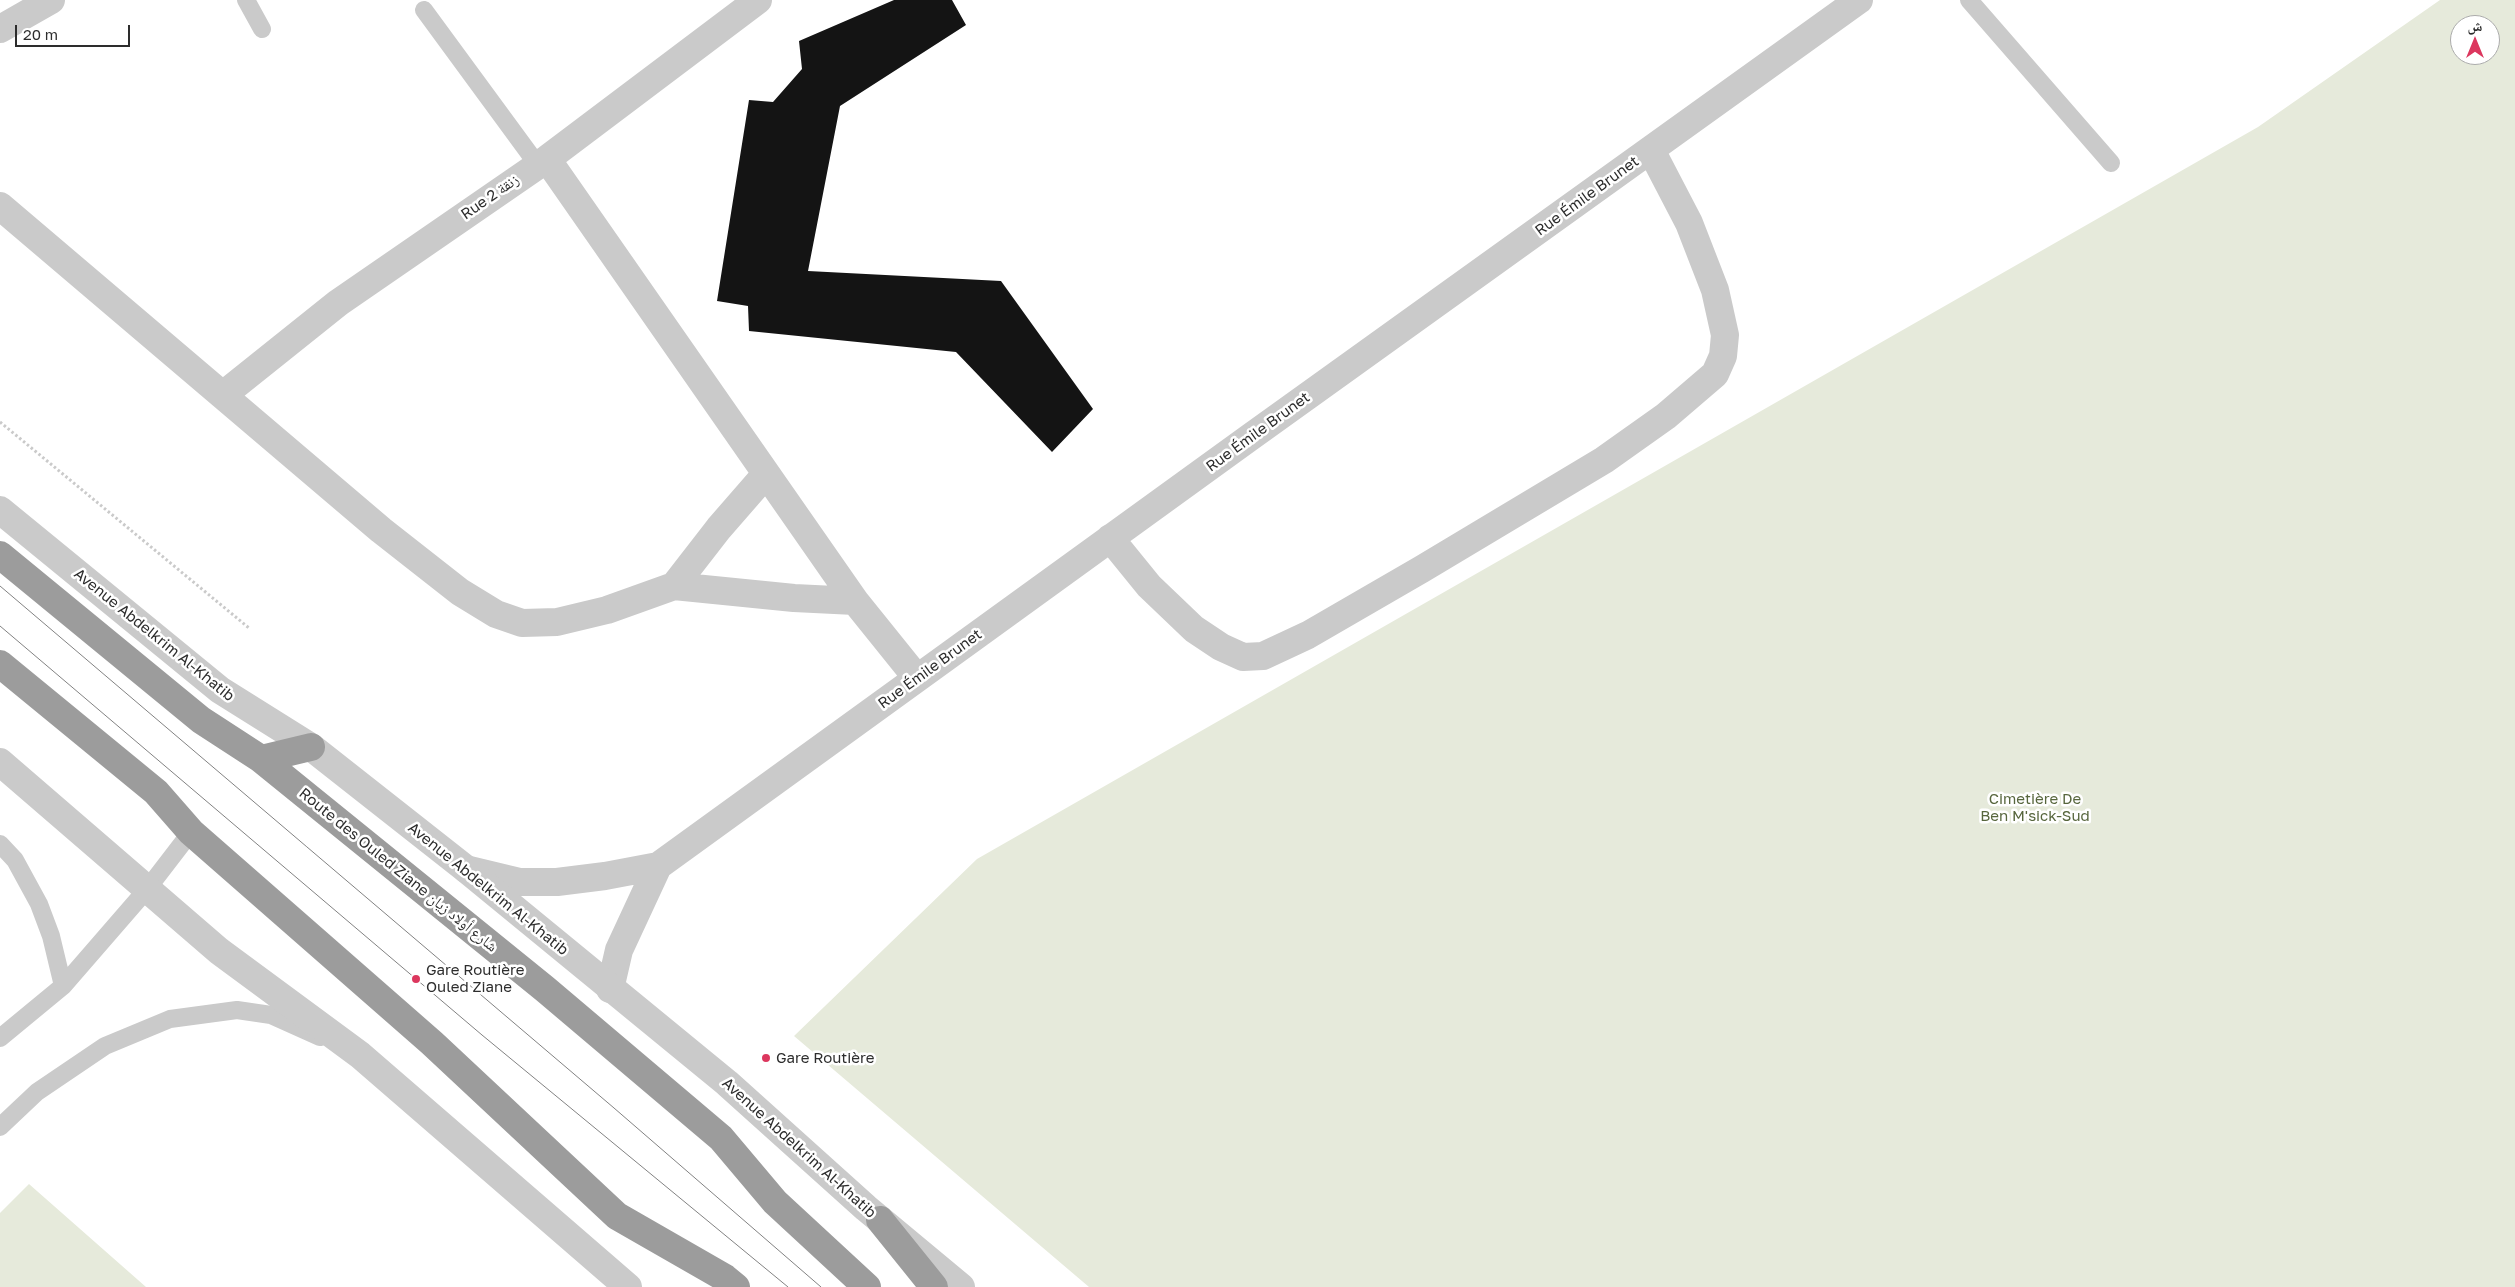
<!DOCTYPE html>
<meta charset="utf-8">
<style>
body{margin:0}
#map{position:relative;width:2515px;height:1287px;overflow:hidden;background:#fff;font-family:"Golos Text","Noto Naskh Arabic",sans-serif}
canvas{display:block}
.north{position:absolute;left:2450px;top:15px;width:50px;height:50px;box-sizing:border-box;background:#fff;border:1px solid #ababab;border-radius:50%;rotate:0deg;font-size:14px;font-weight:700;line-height:20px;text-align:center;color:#2d2d2d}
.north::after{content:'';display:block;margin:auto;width:18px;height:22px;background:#dc375e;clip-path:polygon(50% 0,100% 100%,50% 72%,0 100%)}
.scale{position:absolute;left:15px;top:25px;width:115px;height:22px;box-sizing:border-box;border:2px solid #2d2d2d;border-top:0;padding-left:6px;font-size:15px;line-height:18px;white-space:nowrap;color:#2d2d2d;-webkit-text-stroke:4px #fff;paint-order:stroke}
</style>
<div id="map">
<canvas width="2515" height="1287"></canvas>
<div class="north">ش</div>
<div class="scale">20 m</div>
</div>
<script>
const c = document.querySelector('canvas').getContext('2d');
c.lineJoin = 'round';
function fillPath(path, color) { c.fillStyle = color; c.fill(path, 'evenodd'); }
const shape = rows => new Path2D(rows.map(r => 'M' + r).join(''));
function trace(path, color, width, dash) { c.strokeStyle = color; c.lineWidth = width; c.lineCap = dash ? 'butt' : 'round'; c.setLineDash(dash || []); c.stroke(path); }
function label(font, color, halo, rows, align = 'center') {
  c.font = font + ' "Golos Text","Noto Naskh Arabic",sans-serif'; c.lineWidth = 5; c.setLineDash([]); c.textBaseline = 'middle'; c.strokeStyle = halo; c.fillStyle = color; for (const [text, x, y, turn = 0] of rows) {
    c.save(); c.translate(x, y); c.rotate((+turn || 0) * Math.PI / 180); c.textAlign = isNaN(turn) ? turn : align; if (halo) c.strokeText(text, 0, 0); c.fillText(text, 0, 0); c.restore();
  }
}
fillPath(shape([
 [2440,0,2515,0,2515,1287,1089,1287,794,1036,977,859,2258,127],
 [2460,25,2490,25,2490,55,2460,55],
 [29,1184,146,1287,0,1287,0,1213]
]), '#e6eadb');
fillPath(shape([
 [894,0,952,0,966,25,840,106,808,271,1001,281,1093,409,1052,452,956,352,749,331,748,306,717,301,749,100,773,102,802,69,799,41]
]), '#141414');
trace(shape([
 [0,422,249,628]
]), '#cacaca', 3, [2.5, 2.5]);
trace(shape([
 [246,0,262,29],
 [1969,0,2111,163],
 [424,10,537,164],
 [0,844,15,860,39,904,51,936,63,986],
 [0,1038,63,986,148,888,191,832],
 [0,1127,37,1092,105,1046,170,1019,237,1010,271,1015,320,1037]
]), '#cacaca', 18);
trace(shape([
 [0,29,51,0],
 [547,159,855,601,917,678],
 [0,206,381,530,460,592,496,614,522,623,557,622,607,610,674,586,794,598,855,601],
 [223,395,338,303,547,159,758,0],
 [1110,538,1149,586,1194,629,1221,647,1243,657,1263,656,1308,635,1422,569,1604,460,1666,416,1715,374,1723,356,1725,335,1715,290,1689,223,1651,150],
 [674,586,719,528,766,474],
 [466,869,520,882,557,882,605,876,658,866,1249,438,1859,0],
 [610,989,619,950,658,866]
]), '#cacaca', 28);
trace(shape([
 [0,510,220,690,311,747,466,869,727,1083,866,1208,961,1287],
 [0,762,219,951,360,1055,628,1287]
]), '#cacaca', 28);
trace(shape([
 [0,555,201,720,261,759,545,989,721,1138,775,1202,867,1287],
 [0,664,156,792,191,832,432,1043,617,1216,725,1278,736,1287],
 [261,759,311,747],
 [880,1220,934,1287]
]), '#9c9c9c', 28);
trace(shape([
 [0,586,614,1108,821,1287],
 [0,626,482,1035,788,1287]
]), '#828282', 1);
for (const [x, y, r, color] of [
 [416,979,5,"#dc375e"],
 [766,1058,5,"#dc375e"]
]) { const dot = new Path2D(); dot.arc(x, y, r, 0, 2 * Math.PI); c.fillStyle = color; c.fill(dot); trace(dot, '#fff', 2); }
label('15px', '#2d2d2d', '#fff', [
 ["Rue Émile Brunet",1587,196,-36],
 ["Rue 2 زنقة",490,197,-35],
 ["Rue Émile Brunet",1258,432,-36],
 ["Avenue Abdelkrim Al-Khatib",154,635,39],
 ["Rue Émile Brunet",930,669,-36],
 ["Route des Ouled Ziane شارع أولاد زيان",398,870,39],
 ["Avenue Abdelkrim Al-Khatib",488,889,39],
 ["Avenue Abdelkrim Al-Khatib",799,1148,42]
]);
label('15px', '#57663d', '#fff', [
 ["Cimetière De",2035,799],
 ["Ben M'sick-Sud",2035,816]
]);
label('15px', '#2d2d2d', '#fff', [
 ["Gare Routière",426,970],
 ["Ouled Ziane",426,987],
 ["Gare Routière",776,1058]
], 'left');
</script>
